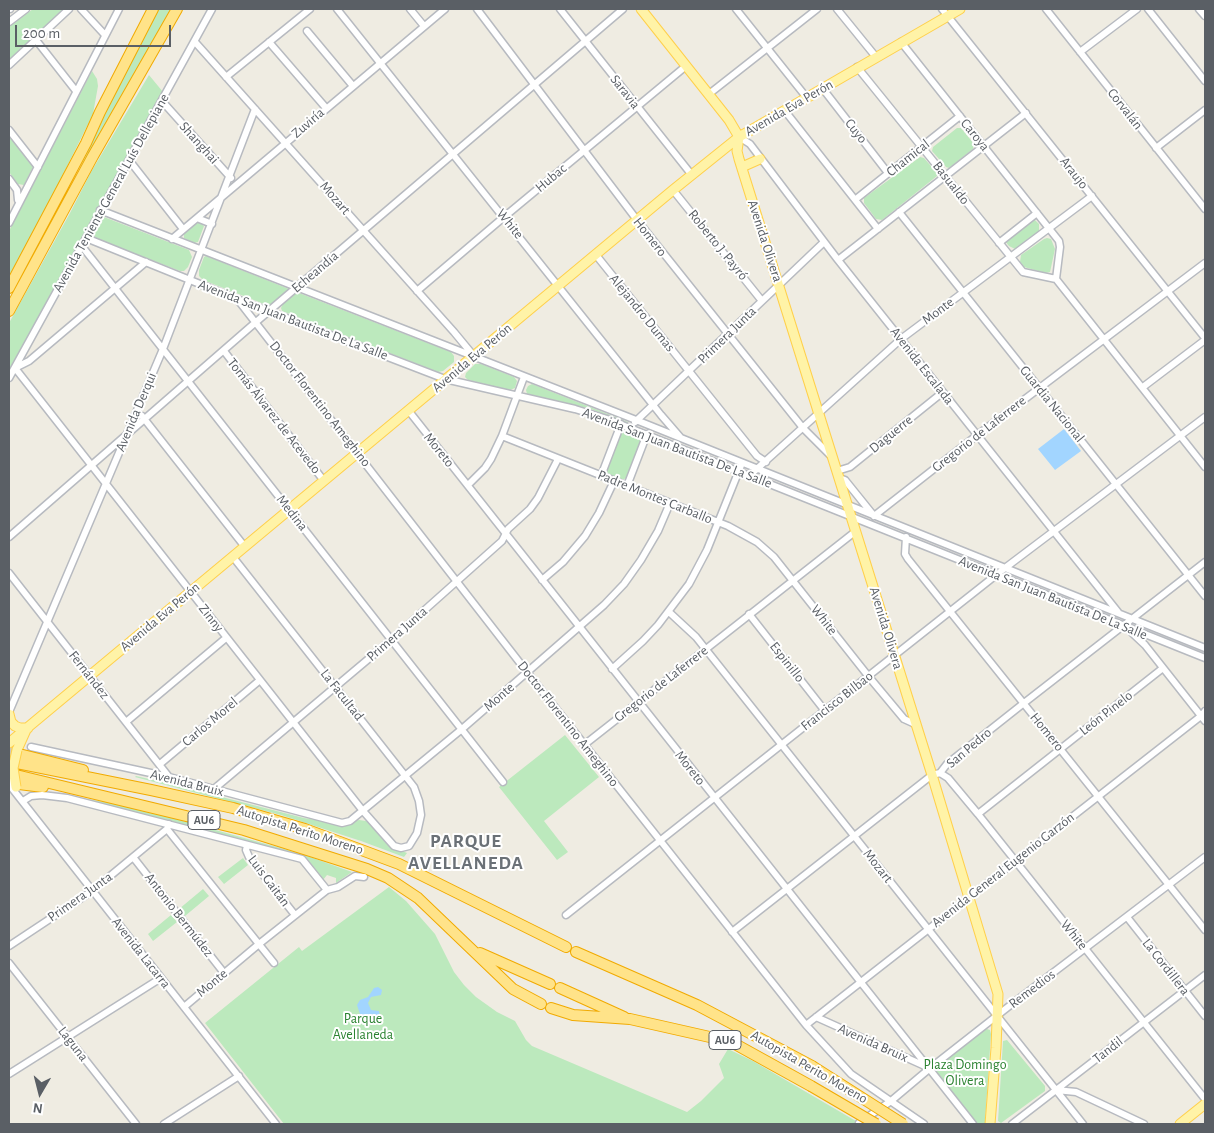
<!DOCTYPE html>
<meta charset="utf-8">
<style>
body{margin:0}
#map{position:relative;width:1214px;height:1133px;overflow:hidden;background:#efece2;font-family:"Alegreya Sans",sans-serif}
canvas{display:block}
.frame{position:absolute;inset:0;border:10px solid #5a5f65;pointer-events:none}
.north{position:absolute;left:15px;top:1068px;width:50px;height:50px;-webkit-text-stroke:4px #fff;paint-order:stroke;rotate:188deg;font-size:14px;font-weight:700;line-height:20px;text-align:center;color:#5a5f65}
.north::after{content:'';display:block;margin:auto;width:18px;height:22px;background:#5a5f65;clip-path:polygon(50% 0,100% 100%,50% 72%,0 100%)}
.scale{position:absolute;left:15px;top:25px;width:156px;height:22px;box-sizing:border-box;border:2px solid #5a5f65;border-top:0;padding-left:6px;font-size:15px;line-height:18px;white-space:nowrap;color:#5a5f65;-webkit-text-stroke:4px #fff;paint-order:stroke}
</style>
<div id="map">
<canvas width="1214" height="1133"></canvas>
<div class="frame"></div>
<div class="north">N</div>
<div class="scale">200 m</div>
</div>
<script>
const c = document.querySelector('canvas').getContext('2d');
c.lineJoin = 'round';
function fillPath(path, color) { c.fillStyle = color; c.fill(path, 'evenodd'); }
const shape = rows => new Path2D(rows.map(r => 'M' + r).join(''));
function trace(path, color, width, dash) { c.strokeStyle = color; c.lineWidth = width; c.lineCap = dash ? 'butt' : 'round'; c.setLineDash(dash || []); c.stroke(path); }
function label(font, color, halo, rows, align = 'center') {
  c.font = font + ' "Alegreya Sans",sans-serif'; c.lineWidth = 4; c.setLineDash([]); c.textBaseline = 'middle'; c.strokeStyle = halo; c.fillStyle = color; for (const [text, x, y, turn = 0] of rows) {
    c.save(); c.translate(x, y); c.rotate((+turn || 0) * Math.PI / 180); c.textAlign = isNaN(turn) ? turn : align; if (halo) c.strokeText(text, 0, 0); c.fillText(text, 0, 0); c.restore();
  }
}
fillPath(shape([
 [33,9,64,9,9,60,9,27],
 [159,9,172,9,120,102,79,170,118,87],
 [92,71,97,79,98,86,93,114,47,207,9,276,9,231],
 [149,75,163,92,9,370,9,323,70,213,91,172],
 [957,128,961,128,974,144,973,149,949,168,946,167,932,151,933,147],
 [9,136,33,167,24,185,18,184,9,172],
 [920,157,924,158,937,173,937,176,882,220,876,219,864,203,864,198],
 [104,217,189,250,192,257,188,267,184,271,180,271,97,239,94,236,94,232,100,220],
 [1033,218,1039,224,1039,232,1015,249,1009,246,1005,241],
 [199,222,204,226,198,242,194,243,184,238,184,233],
 [1047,238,1051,239,1055,249,1050,272,1045,273,1024,267,1020,262,1021,255,1044,239],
 [206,256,289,289,289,290,272,305,269,306,203,280,199,276,199,270,204,257],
 [299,293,451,352,454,356,454,362,443,371,438,372,282,311,281,308,283,304,295,294],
 [475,364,481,364,514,377,517,381,515,388,510,390,468,380,465,377,466,373],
 [532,384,628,422,628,423,591,409,527,394,526,390,528,386],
 [623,432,638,437,640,439,640,444,627,478,621,480,609,476,606,471,621,434],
 [565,735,599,777,544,821,568,852,557,860,499,787],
 [136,776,171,784,304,818,342,824,359,820,366,821,372,824,390,846,407,853,404,857,361,841,281,815,135,777],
 [22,788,105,802,165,816,302,854,352,872,336,883,336,878,327,875,323,880,305,859,52,793,25,790],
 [243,858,248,865,224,884,218,877],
 [389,887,406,901,435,934,454,972,464,985,476,997,497,1012,515,1021,526,1040,532,1046,687,1112,701,1101,724,1078,719,1064,728,1049,753,1061,861,1124,284,1124,205,1023,299,947,302,951],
 [203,889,209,896,185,916,179,909],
 [171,915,177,922,153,941,148,934],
 [987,1029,990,1030,991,1034,985,1123,984,1124,977,1124,937,1075,936,1070,938,1065,984,1030],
 [1007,1040,1045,1086,1045,1091,1001,1123,998,1121,1003,1041]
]), '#bce9bd');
fillPath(shape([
 [1064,429,1081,451,1055,470,1038,449],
 [378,987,382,990,381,995,371,997,368,1003,371,1010,379,1011,380,1017,376,1021,369,1022,361,1017,357,1005,360,1000,368,997,374,988]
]), '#a2d5ff');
trace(shape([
 [9,752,19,754]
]), '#cac9c3', 10, [10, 5]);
const minor = shape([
 [9,9,10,9],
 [81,9,105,35],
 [337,9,661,415,680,437],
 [410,9,424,26],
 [477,9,637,220,803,428,832,457],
 [560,9,691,174],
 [736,9,807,98],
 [837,9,876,57],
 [942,9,1205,338],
 [1046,9,1205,209],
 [1148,9,1205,81],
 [1199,9,1205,16],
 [9,22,26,9],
 [307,31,353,86],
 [36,40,76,91],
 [195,42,454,332,473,355],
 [269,42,326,108],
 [901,42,1059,241,1060,247,1056,279],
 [1080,52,1137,9],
 [9,65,69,9],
 [857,67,1023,272,1056,279,1205,467],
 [226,77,310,9],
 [823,89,888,173],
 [709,94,817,9],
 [162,101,231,178],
 [785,111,878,229],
 [9,130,38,167],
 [739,137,750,144,838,260,1118,612],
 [1156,148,1205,110],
 [129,160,183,229],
 [9,179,17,190,18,200],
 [673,190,762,301],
 [856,199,960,116],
 [100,210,636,420,1205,648],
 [899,212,1205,596],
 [197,218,212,224],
 [9,223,119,9],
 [86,238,237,299,445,379,575,409,607,419,1205,658],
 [172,239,445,9],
 [999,243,1037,213],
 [81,245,503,782],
 [596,255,757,456,766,462],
 [838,260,1026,113],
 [146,262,29,361,15,368,363,811,394,846,401,848,409,846,417,833,421,815,419,801,414,787,233,557],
 [417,291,504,217,686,66],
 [238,300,527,672,806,1025,851,1074,924,1124],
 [224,351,324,481],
 [9,378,212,9],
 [1143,387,1205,340],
 [408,410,973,1124],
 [142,416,245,547],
 [635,422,824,242],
 [502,436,728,526,757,542,774,557,869,677,904,719,915,724],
 [837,471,850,467,943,392],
 [601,476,621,424],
 [749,476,901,339,1092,196],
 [839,478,845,480,874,516,976,436,1205,263],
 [468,485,485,468,491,459,502,436,524,377],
 [627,486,647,434],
 [9,537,256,322,623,9],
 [906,537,905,554,908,559,1205,930],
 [9,573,169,777],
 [542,580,563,562,585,536,599,513,614,481],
 [669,612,696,637,1083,1124],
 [749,614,825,711],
 [1128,629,1145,645,1205,721],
 [612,669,643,641,658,625,689,584,707,550,742,463],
 [9,712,163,349,255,109],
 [126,722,226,638],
 [584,745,856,531],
 [31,747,169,777,342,823,350,821,462,729,604,605,624,584,641,560,658,531,670,503],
 [160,764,260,680],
 [940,773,948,778,978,814,1205,1099],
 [11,787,276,1124],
 [214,789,391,640,502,541,508,529,530,509,538,498,558,459],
 [23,801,31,796,42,795,67,798,302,859,327,890],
 [978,814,1163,668],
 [167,829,274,963],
 [247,845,246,850,249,857,295,915],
 [133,857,224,973],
 [566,915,1005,568,1205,417],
 [1127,917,1205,1016],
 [732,932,932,775,940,773,947,764,1024,703,1205,562],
 [9,946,92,891,167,829,169,824],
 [9,963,136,1124],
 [184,1007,259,944,327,890,338,887,355,876,364,877],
 [816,1017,927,1067],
 [806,1025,1201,716,1205,711],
 [9,1074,161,978],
 [1056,1090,1076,1092,1144,1124],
 [859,1123,891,1101,929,1069,1008,1007,1205,857],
 [164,1124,239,1076],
 [1012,1124,1205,975]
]);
const major = shape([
 [641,9,729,120,739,137],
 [739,137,737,151,739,159,932,775,998,994,996,1048,990,1124],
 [742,167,760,159],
 [9,714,11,722,15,726,20,728,28,728],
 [9,743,673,190,739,137,960,9],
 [17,750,26,730],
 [1180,1124,1205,1104]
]);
const highway = shape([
 [9,288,86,143,100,112,153,9],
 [9,311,93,156,177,9],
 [19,754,83,770],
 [17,763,151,790,233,808,305,829,399,864,566,947],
 [16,775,244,830,367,869,388,878,418,898,513,989,541,1004],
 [19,784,43,787],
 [576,952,697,1005,812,1066],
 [480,953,550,984],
 [560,988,624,1017],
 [551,1008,573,1015,630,1019,723,1040,735,1044,811,1086]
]);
trace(minor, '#b7bac0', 9);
trace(major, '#ffd04b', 11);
trace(highway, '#f1aa00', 12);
trace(minor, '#fff', 6);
trace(major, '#fff3a7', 9);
trace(highway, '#ffe389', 10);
const minorBridge = shape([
 [9,781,11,787]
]);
const majorBridge = shape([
 [16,787,13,768,17,750]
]);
const highwayBridge = shape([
 [812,1066,903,1124],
 [811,1086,876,1124]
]);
trace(minorBridge, '#b7bac0', 9, []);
trace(majorBridge, '#ffd04b', 11, []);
trace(highwayBridge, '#f1aa00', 12, []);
trace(minorBridge, '#fff', 6);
trace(majorBridge, '#fff3a7', 9);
trace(highwayBridge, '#ffe389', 10);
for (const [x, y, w] of [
 [204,820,32],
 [725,1040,32]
]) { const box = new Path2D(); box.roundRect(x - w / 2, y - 9.5, w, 19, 4); c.fillStyle = '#fff'; c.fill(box); trace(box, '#5a5f65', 1); }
label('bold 12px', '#5a5f65', null, [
 ["AU6",204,820],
 ["AU6",725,1040]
]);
label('14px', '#5a5f65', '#fff', [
 ["Saravia",625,92,52],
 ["Avenida Eva Perón",789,108,-30],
 ["Corvalán",1125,109,52],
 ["Zuviría",308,123,-41],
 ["Cuyo",856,131,52],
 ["Caroya",975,135,51],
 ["Shanghai",199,143,48],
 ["Chamical",908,158,-38],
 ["Araujo",1074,173,52],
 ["Hubac",551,178,-40],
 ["Basualdo",951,183,52],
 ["Avenida Teniente General Luís Dellepiane",111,193,-61],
 ["Mozart",335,198,49],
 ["White",510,224,51],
 ["Homero",650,237,52],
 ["Avenida Olivera",765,241,72],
 ["Roberto J. Payró",718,245,51],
 ["Echeandía",315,272,-40],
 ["Monte",938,311,-37],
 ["Alejandro Dumas",642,313,51],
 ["Avenida San Juan Bautista De La Salle",293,320,21],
 ["Primera Junta",727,335,-44],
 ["Avenida Eva Perón",472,358,-40],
 ["Avenida Escalada",922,366,52],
 ["Doctor Florentino Ameghino",320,404,52],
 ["Guardia Nacional",1052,404,51],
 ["Avenida Derqui",136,412,-67],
 ["Tomás Álvarez de Acevedo",274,416,52],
 ["Daguerre",891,434,-39],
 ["Gregorio de Laferrere",979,434,-38],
 ["Avenida San Juan Bautista De La Salle",677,448,21],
 ["Moreto",439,450,51],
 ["Padre Montes Carballo",655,497,22],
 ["Medina",292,513,52],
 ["Avenida San Juan Bautista De La Salle",1053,598,22],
 ["Avenida Eva Perón",160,617,-40],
 ["Zinny",211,618,52],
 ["White",824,620,52],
 ["Avenida Olivera",886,628,73],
 ["Primera Junta",397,634,-41],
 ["Espinillo",787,662,52],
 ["Fernández",89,675,52],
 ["Gregorio de Laferrere",661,684,-38],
 ["La Facultad",342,695,52],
 ["Monte",499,697,-41],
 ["Francisco Bilbao",837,701,-38],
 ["León Pinelo",1106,713,-38],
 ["Carlos Morel",210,722,-40],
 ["Doctor Florentino Ameghino",568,724,52],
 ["Homero",1047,732,51],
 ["San Pedro",969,748,-40],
 ["Moreto",690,768,52],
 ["Avenida Bruix",187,783,14],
 ["Autopista Perito Moreno",300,830,18],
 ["Mozart",878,866,52],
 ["Avenida General Eugenio Garzón",1003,870,-38],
 ["Luis Gaitán",269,881,53],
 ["Primera Junta",80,897,-35],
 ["Antonio Bermúdez",179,915,52],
 ["White",1074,935,51],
 ["Avenida Lacarra",141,953,52],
 ["La Cordillera",1166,967,52],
 ["Monte",212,983,-40],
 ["Remedios",1032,989,-37],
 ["Avenida Bruix",873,1043,24],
 ["Laguna",73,1044,52],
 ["Tandil",1108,1050,-38],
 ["Autopista Perito Moreno",809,1067,30]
]);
label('14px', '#2b8331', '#fff', [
 ["Parque",363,1019],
 ["Avellaneda",363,1035],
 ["Plaza Domingo",965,1065],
 ["Olivera",965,1081]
]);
c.letterSpacing = '1px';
label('bold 19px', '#6b7177', '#fff', [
 ["PARQUE",466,841],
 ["AVELLANEDA",466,863]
]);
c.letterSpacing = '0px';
</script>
